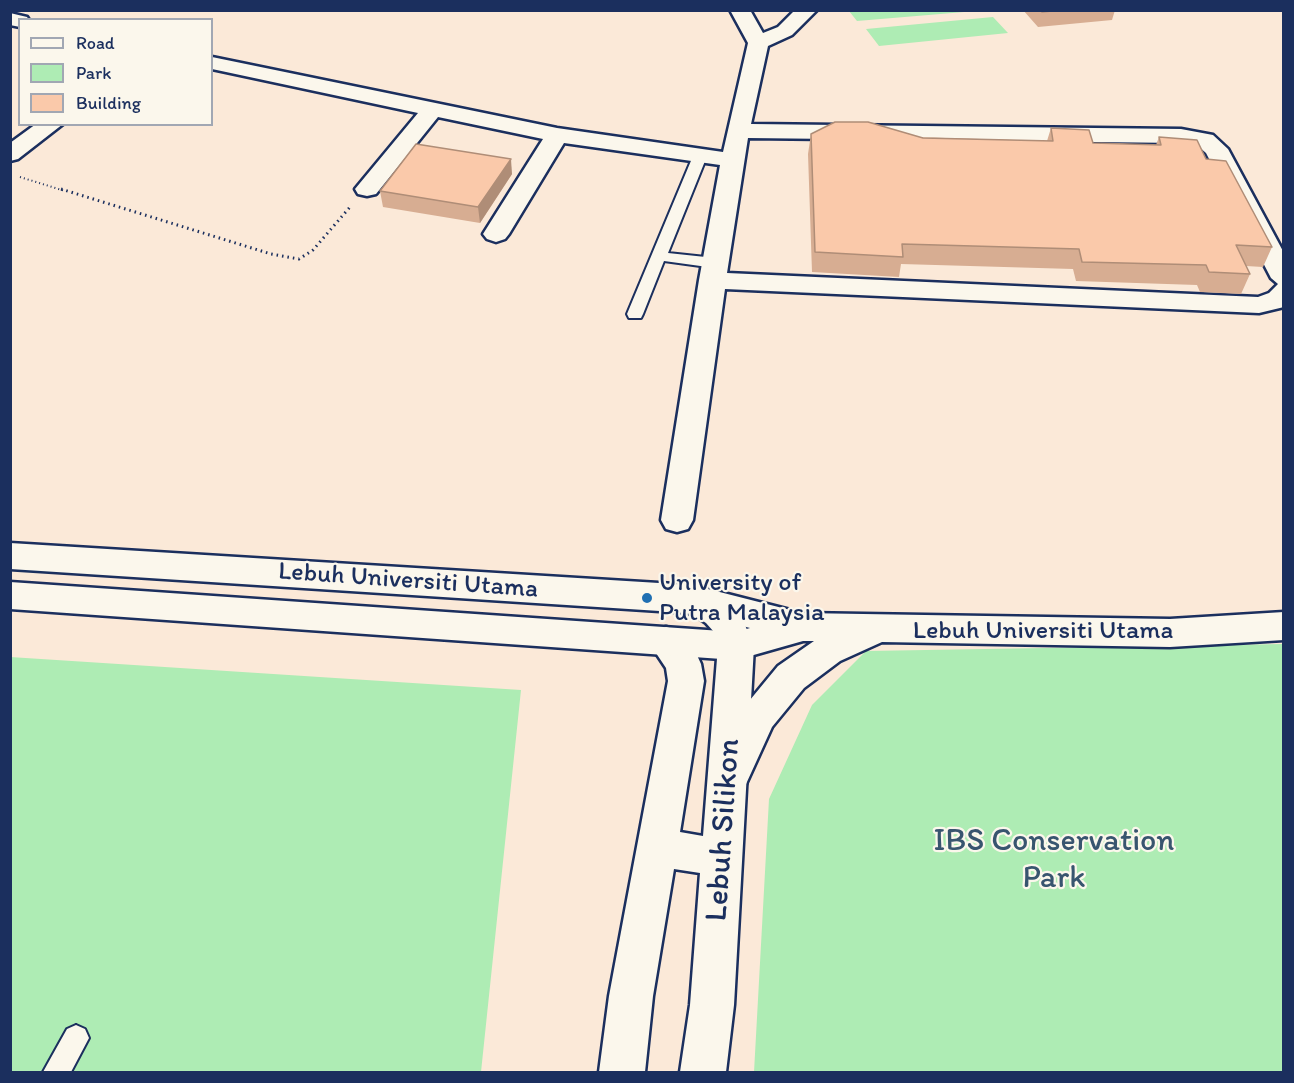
<!DOCTYPE html>
<style>
body{margin:0}
#map{position:relative;width:1294px;height:1083px;overflow:hidden;background:#fbf7ec;font-family:Itim,sans-serif}
canvas{display:block}
.frame{position:absolute;inset:0;border:12px solid #1b2f5e;pointer-events:none}
.legend{position:absolute;left:18px;top:18px;width:195px;height:108px;box-sizing:border-box;background:#fbf7ec;border:2px solid #a1a7b3;margin:0;padding:8px 10px;list-style:none;font-size:18px;color:#1b2f5e}
.legend li{display:flex;align-items:center;gap:12px;height:30px}
.legend b{width:30px;border:2px solid #a1a7b3}
</style>
<div id="map">
<canvas width="1294" height="1083"></canvas>
<div class="frame"></div>
<ul class="legend">
<li><b style="height:8px;background:#fbf7ec"></b>Road</li>
<li><b style="height:16px;background:#aeecb4"></b>Park</li>
<li><b style="height:16px;background:#fac9aa"></b>Building</li>
</ul>
</div>
<script>
const c = document.querySelector('canvas').getContext('2d');
c.lineJoin = 'round';
function fillPath(path, color) { c.fillStyle = color; c.fill(path, 'evenodd'); }
const shape = rows => new Path2D(rows.map(r => 'M' + r).join(''));
function trace(path, color, width, dash) { c.strokeStyle = color; c.lineWidth = width; c.lineCap = dash ? 'butt' : 'round'; c.setLineDash(dash || []); c.stroke(path); }
function label(font, color, halo, rows, align = 'center') {
  c.font = font + ' Itim,sans-serif'; c.lineWidth = 4.5; c.setLineDash([]); c.textBaseline = 'middle'; c.strokeStyle = halo; c.fillStyle = color; for (const [text, x, y, turn = 0] of rows) {
    c.save(); c.translate(x, y); c.rotate((+turn || 0) * Math.PI / 180); c.textAlign = isNaN(turn) ? turn : align; if (halo) c.strokeText(text, 0, 0); c.fillText(text, 0, 0); c.restore();
  }
}
fillPath(shape([
 [11,11,1283,11,1283,1072,11,1072],
 [20,20,212,20,212,124,20,124]
]), '#fbe9d8');
fillPath(shape([
 [849,11,976,11,857,21],
 [993,17,1008,33,879,46,866,29],
 [1283,644,1283,1072,754,1072,769,799,812,705,866,651],
 [10,657,521,690,481,1072,11,1072]
]), '#aeecb4');
const service = shape([
 [700,152,707,156,668,253,715,258,723,263,715,268,664,261,643,314,641,318,629,318,627,314,693,156,700,152],
 [76,1025,85,1029,89,1038,71,1072,43,1072,67,1029,76,1025]
]);
const minor = shape([
 [730,10,750,10,763,33,778,27,795,10,817,10,792,35,768,46,751,124,1181,129,1213,135,1228,149,1284,253,1284,307,1259,313,725,289,693,520,688,529,677,532,666,529,661,520,699,280,720,165,564,143,509,234,505,239,496,242,487,239,483,234,543,139,438,117,376,194,367,196,358,194,355,189,418,113,212,69,212,57,557,128,723,152,748,43,730,10],
 [748,138,1181,143,1198,146,1206,153,1271,278,1278,284,1269,293,1258,297,727,273,748,138],
 [10,13,27,17,29,20,20,20,20,27,10,25,10,13],
 [36,124,63,124,18,159,10,161,10,143,36,124]
]);
const tertiary = shape([
 [700,587,712,591,730,603,741,616,754,646,734,1005,726,1072,680,1072,690,1005,700,873,674,869,653,996,645,1072,599,1072,609,996,668,681,666,668,648,641,653,631,666,627,679,631,696,653,701,664,704,681,680,832,703,836,718,646,714,632,706,623,688,611,683,601,688,591,700,587]
]);
const secondary = shape([
 [10,543,675,584,700,587,802,613,1170,619,1284,612,1284,640,1170,647,882,642,840,661,804,688,772,727,741,795,727,800,713,795,708,783,745,706,778,666,814,641,803,641,736,660,10,609,10,582,736,632,750,628,700,615,675,612,10,569,10,543]
]);
trace(service, '#1b2f5e', 4);
trace(minor, '#1b2f5e', 5);
trace(tertiary, '#1b2f5e', 5);
trace(secondary, '#1b2f5e', 5);
trace(shape([
 [20,177,65,191]
]), '#1b2f5e', 2, [1, 3]);
trace(shape([
 [61,189,271,254,299,259,313,250,350,207]
]), '#1b2f5e', 3, [1.5, 4]);
fillPath(service, '#fbf7ec');
fillPath(minor, '#fbf7ec');
fillPath(tertiary, '#fbf7ec');
fillPath(secondary, '#fbf7ec');
fillPath(shape([
 [1023,10,1115,10,1112,20,1038,27],
 [1051,128,1093,143,1156,145,1159,137,1206,159,1272,247,1263,267,1246,266,1250,274,1241,294,1200,292,1197,285,1076,281,1073,269,901,264,899,277,812,272,808,154,811,134,1047,141],
 [512,174,480,223,383,207,380,191]
]), '#d7ad92');
fillPath(shape([
 [511,159,512,174,480,223,478,207]
]), '#af8d77');
const building = shape([
 [1040,10,1063,10,1042,12,1040,10],
 [835,122,868,122,923,138,1053,141,1051,128,1089,130,1093,143,1161,145,1159,137,1197,140,1206,159,1226,161,1272,247,1236,245,1250,274,1209,272,1206,265,1082,262,1079,249,902,244,903,257,815,252,811,134,835,122],
 [416,144,511,159,478,207,380,191,416,144]
]);
fillPath(building, '#fac9aa');
trace(building, '#af8d77', 1.5);
for (const [x, y, r, color] of [
 [647,598,6,"#1f6fb2"]
]) { const dot = new Path2D(); dot.arc(x, y, r, 0, 2 * Math.PI); c.fillStyle = color; c.fill(dot); trace(dot, '#fbf7ec', 2); }
label('26px', '#1b2f5e', '#fbf7ec', [
 ["Lebuh Universiti Utama",408,581,4],
 ["Lebuh Universiti Utama",1043,631]
]);
label('26px', '#1b2f5e', '#fbf7ec', [
 ["University of",659,583],
 ["Putra Malaysia",659,613]
], 'left');
label('32px', '#1b2f5e', '#fbf7ec', [
 ["Lebuh Silikon",724,830,-86]
]);
label('32px', '#38556f', '#fbf7ec', [
 ["IBS Conservation",1054,842],
 ["Park",1054,879]
]);
</script>
